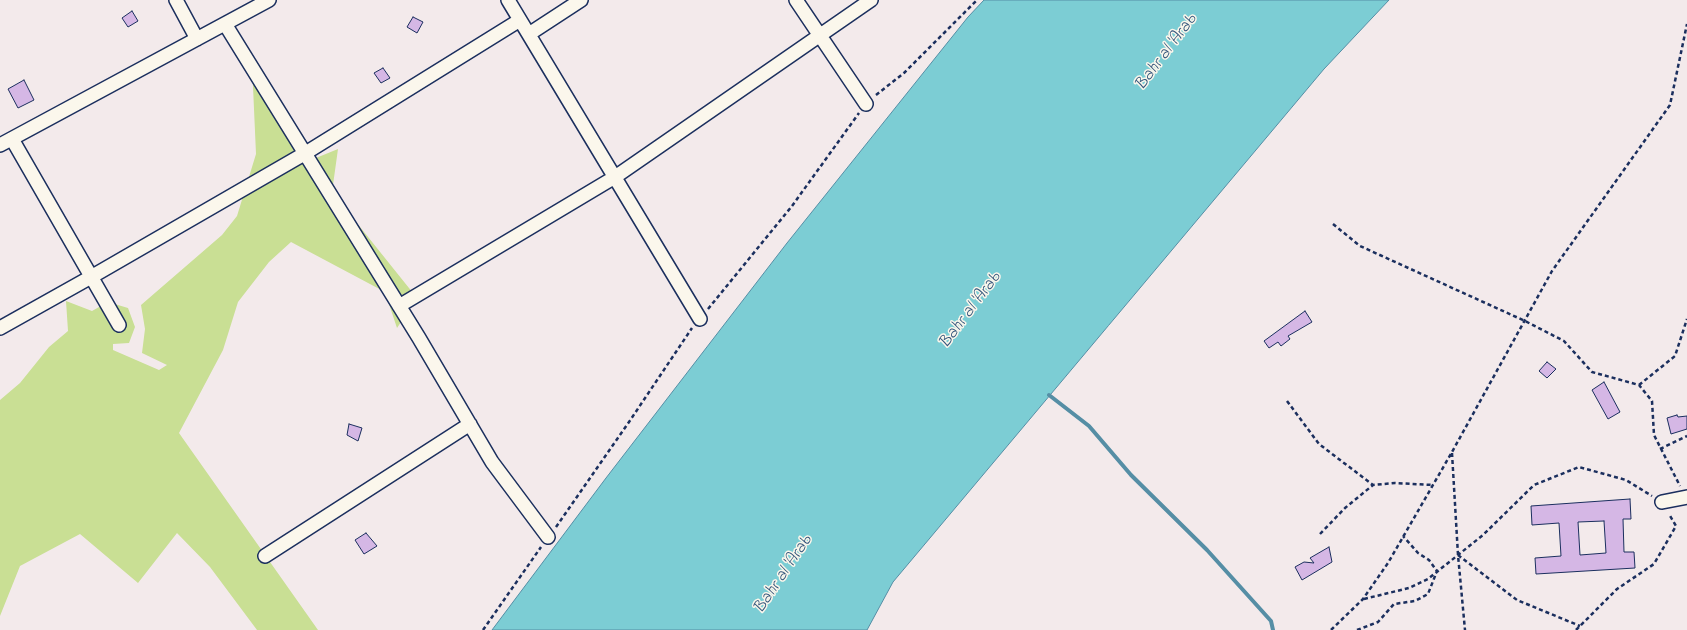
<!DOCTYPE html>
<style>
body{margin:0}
canvas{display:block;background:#f3eaeb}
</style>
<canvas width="1687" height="630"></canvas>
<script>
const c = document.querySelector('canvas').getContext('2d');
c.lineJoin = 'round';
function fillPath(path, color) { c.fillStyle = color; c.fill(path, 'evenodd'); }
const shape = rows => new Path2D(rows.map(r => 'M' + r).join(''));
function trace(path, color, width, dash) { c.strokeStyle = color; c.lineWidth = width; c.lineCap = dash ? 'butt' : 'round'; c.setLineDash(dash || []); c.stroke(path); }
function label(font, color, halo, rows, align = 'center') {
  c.font = font + ' "Indie Flower",sans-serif'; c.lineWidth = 3; c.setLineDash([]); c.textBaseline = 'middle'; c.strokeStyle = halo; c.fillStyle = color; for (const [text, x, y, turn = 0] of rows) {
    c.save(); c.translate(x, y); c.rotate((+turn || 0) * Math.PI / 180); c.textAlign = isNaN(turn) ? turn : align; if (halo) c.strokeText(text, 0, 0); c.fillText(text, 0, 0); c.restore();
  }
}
fillPath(shape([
 [252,64,289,113,311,160,338,149,332,192,417,298,397,328,385,292,291,242,269,262,238,302,223,350,179,433,318,630,257,630,210,567,177,533,138,583,80,534,20,566,0,616,0,400,20,383,49,347,68,331,66,301,92,311,108,302,128,308,135,327,129,343,113,344,113,350,159,370,167,365,142,353,145,329,141,305,222,235,237,216,256,154]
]), '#c9df94');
const water = shape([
 [984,0,1389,0,1324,69,893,582,867,630,492,630,606,478,787,243,968,17,984,0]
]);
fillPath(water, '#7ccdd4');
trace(water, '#558ea5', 1);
trace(shape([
 [1049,395,1089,426,1131,475,1207,550,1271,621,1273,630]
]), '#558ea5', 4);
const building = shape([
 [132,11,138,21,128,27,122,18,132,11],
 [413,17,423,22,417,33,407,27,413,17],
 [383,68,390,78,381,83,374,73,383,68],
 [24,80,34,100,18,108,8,89,24,80],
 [1305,311,1312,322,1288,336,1290,339,1281,346,1278,342,1269,348,1264,341,1305,311],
 [1547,362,1556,369,1547,378,1539,371,1547,362],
 [1604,382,1620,412,1608,419,1592,390,1604,382],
 [1677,415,1678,417,1687,416,1687,429,1671,434,1667,418,1677,415],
 [349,424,362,428,358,441,347,435,349,424],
 [1630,499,1631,519,1623,519,1624,552,1634,552,1635,568,1536,574,1535,558,1561,556,1559,523,1532,525,1531,506,1630,499],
 [1604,521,1606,553,1580,555,1578,522,1604,521],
 [366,533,377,546,364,554,355,540,366,533],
 [1329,547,1332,562,1302,580,1295,567,1304,562,1314,563,1310,558,1329,547]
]);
fillPath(building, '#d5b7e5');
trace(building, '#1b2f5e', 1);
const minor = shape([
 [176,0,197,39],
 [508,0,700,319],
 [796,0,866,104],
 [225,24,419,338,492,462,548,537],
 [529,34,581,0],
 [12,139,119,325],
 [0,145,269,0],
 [399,306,615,177,871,0],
 [0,328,91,277,304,154,520,20],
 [1662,502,1687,497],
 [265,556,470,424]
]);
trace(minor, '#1b2f5e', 16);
trace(shape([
 [876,95,904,73,977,0],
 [1333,224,1360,246,1525,321,1564,341,1592,372,1639,385,1652,401,1654,435,1680,486],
 [708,309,792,206,859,113],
 [1639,385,1675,356,1687,319],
 [1287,401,1319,444,1373,485],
 [1660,449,1687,436],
 [1452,453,1458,555,1465,630],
 [556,527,629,422,692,328],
 [1320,534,1345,508,1373,485,1395,483,1433,485],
 [1458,555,1517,600,1580,626],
 [1364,599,1409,588,1428,579,1483,535,1534,485,1579,467,1626,480,1652,496],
 [483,630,541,547],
 [1331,630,1363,599,1388,563,1452,452,1552,271,1670,105,1687,24],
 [1357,630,1378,622,1394,604,1415,601,1428,594,1437,571,1429,560,1418,553,1403,536],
 [1576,630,1617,589,1654,564,1676,526,1669,514]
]), '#1b2f5e', 2.5, [4, 3]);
trace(minor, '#fbf7ec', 13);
label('italic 17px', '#33567c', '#fbf7ec', [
 ["Bahr al 'Arab",1167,53,-53],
 ["Bahr al 'Arab",971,311,-53],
 ["Bahr al 'Arab",784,575,-56]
]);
</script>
